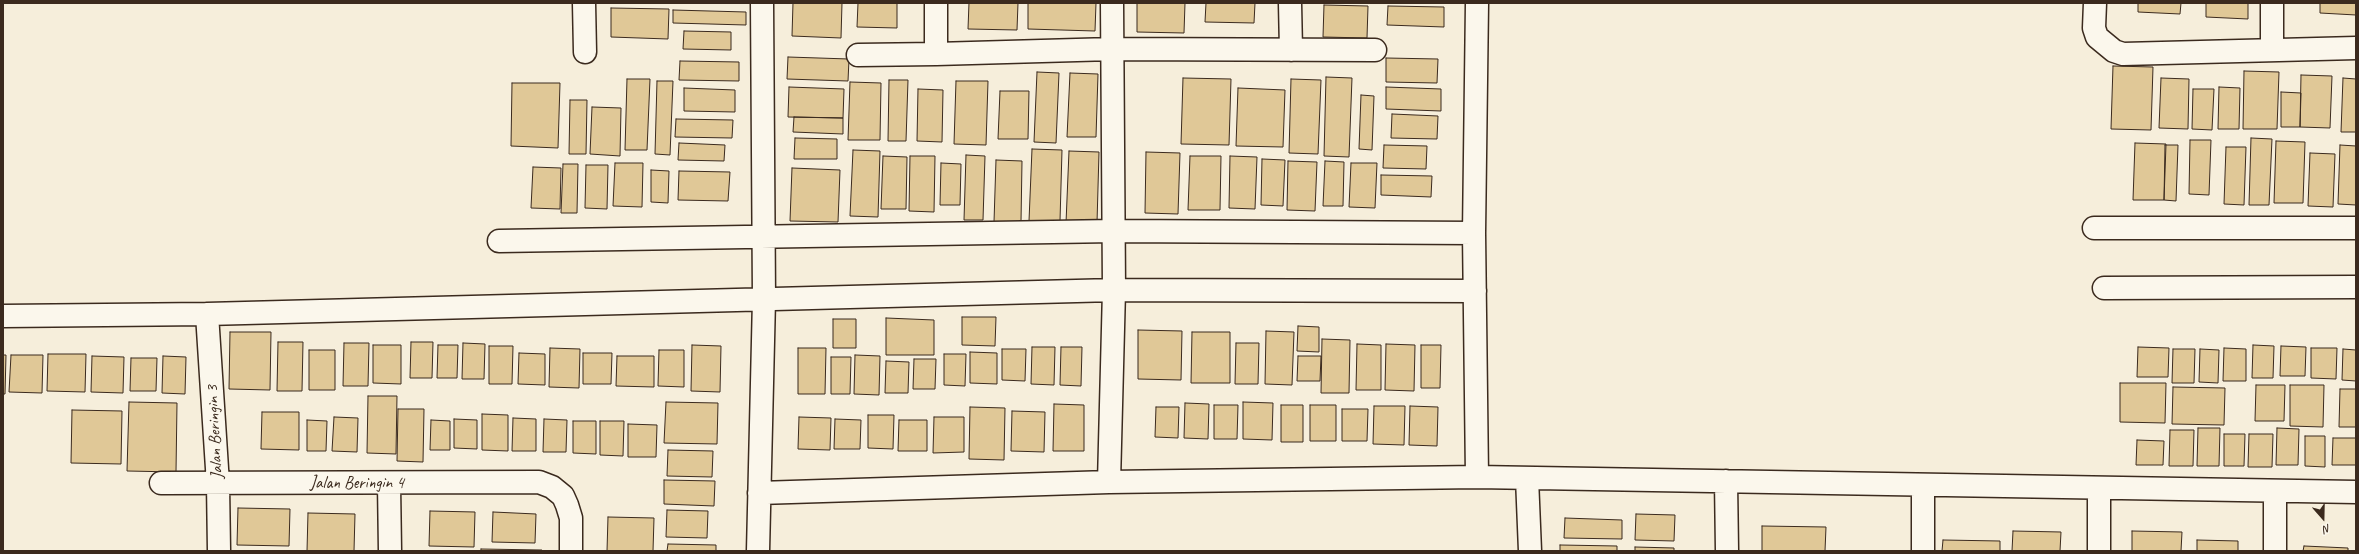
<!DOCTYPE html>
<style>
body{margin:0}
#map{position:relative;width:2359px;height:554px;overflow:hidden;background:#f6eedb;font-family:Caveat,sans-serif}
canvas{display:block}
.frame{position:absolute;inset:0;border:4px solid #3b2a1e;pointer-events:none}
.north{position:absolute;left:2303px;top:498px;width:40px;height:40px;-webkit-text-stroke:3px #fbf7ec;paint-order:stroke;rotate:160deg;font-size:11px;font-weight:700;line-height:16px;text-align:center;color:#3b2a1e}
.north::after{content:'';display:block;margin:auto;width:14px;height:18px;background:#3b2a1e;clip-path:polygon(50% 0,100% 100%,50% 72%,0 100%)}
</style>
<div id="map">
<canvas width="2359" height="554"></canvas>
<div class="frame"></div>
<div class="north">N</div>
</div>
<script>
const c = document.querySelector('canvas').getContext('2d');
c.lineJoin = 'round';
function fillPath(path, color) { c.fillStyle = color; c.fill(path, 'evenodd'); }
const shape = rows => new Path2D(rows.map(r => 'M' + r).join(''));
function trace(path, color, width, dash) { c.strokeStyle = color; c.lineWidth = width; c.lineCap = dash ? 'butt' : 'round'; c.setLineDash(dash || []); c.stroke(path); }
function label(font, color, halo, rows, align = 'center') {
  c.font = font + ' Caveat,sans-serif'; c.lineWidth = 3.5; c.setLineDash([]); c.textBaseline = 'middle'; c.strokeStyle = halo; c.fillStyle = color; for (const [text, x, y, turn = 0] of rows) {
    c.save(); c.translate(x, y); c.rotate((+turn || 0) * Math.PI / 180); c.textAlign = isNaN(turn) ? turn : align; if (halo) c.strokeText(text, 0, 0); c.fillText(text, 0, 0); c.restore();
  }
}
const building = shape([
 [793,3,842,3,841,38,792,36,793,3],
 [858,3,897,3,897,28,857,27,858,3],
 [969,3,1018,3,1017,30,968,29,969,3],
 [1028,3,1096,3,1095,31,1028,29,1028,3],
 [1137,3,1185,3,1184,33,1137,32,1137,3],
 [1206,3,1255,3,1254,23,1205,22,1206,3],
 [2138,3,2181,3,2180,14,2138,12,2138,3],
 [2206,3,2248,3,2248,19,2206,17,2206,3],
 [2320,3,2356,3,2356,15,2320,13,2320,3],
 [1324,5,1368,6,1367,38,1323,37,1324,5],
 [1388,6,1444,7,1444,27,1387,25,1388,6],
 [611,8,669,9,668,39,611,37,611,8],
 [673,10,746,12,746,25,673,23,673,10],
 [684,31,731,32,731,50,683,49,684,31],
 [788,57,849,59,848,81,787,79,788,57],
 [1386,58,1438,59,1437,83,1386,82,1386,58],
 [680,61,739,62,739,81,679,80,680,61],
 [2113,66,2153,67,2151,130,2111,129,2113,66],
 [2244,71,2279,72,2277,129,2243,129,2244,71],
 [1037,72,1059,73,1056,143,1034,142,1037,72],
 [1070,73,1098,74,1096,137,1067,137,1070,73],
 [2301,75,2332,76,2330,128,2300,127,2301,75],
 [1326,77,1352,78,1349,157,1324,156,1326,77],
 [1183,78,1231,79,1229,145,1181,144,1183,78],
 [2161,78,2189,79,2188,129,2159,128,2161,78],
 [2343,78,2356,79,2356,132,2341,132,2343,78],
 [627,79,650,79,647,150,625,150,627,79],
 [1291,79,1321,80,1318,154,1289,153,1291,79],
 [889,80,908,80,906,141,888,141,889,80],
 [657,81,673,81,670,155,655,154,657,81],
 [956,81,988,81,986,145,954,144,956,81],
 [850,82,881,83,880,140,848,140,850,82],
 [512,83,560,83,558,148,511,146,512,83],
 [789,87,844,89,843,118,788,117,789,87],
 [1386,87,1441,89,1441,111,1386,109,1386,87],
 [2219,87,2240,88,2239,129,2218,129,2219,87],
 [684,88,735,90,735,112,684,111,684,88],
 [1238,88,1285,90,1283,147,1236,146,1238,88],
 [918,89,943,90,942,142,917,141,918,89],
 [2193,89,2214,89,2212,130,2192,129,2193,89],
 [1000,91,1029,91,1028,139,998,139,1000,91],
 [2281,92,2301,93,2300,127,2281,127,2281,92],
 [1361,95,1374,96,1372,150,1359,149,1361,95],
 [570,100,587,100,586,154,569,154,570,100],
 [592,107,621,108,620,156,590,154,592,107],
 [1392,114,1438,116,1437,139,1391,138,1392,114],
 [794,117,843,118,843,134,793,132,794,117],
 [676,119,733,120,732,138,675,137,676,119],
 [795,138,837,139,837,159,794,159,795,138],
 [2251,138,2272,139,2269,205,2249,205,2251,138],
 [2190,140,2211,140,2209,195,2189,194,2190,140],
 [2276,141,2305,142,2303,203,2274,203,2276,141],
 [679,143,725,145,724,161,678,160,679,143],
 [2135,143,2166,144,2164,200,2133,200,2135,143],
 [1384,145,1427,146,1426,169,1383,168,1384,145],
 [2165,145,2178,145,2176,201,2164,200,2165,145],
 [2340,145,2356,146,2356,205,2338,204,2340,145],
 [2226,147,2246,147,2244,205,2224,204,2226,147],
 [1032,149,1062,150,1060,221,1029,221,1032,149],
 [853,150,880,151,878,217,850,216,853,150],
 [1069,151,1099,152,1097,223,1066,223,1069,151],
 [1146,152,1180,153,1178,214,1145,213,1146,152],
 [2310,153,2335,154,2333,207,2308,206,2310,153],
 [966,155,985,156,983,220,964,220,966,155],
 [883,156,907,157,906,209,881,209,883,156],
 [910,156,935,156,934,212,909,211,910,156],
 [1190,156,1221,156,1220,210,1188,210,1190,156],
 [1230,156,1257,157,1255,209,1229,208,1230,156],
 [1262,159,1285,160,1283,206,1261,205,1262,159],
 [996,160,1022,161,1021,222,994,222,996,160],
 [1288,161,1317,162,1315,211,1287,210,1288,161],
 [1325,161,1344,162,1343,206,1323,206,1325,161],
 [615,163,643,163,642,207,613,206,615,163],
 [941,163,961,164,960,205,940,205,941,163],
 [1351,163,1377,163,1375,208,1349,207,1351,163],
 [563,164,578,164,577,213,561,213,563,164],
 [586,165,608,165,607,209,585,208,586,165],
 [533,167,561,168,560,209,531,208,533,167],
 [792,168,840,170,838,222,790,221,792,168],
 [651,170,669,171,668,203,651,202,651,170],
 [679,171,730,172,728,201,678,200,679,171],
 [1381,175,1432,176,1431,197,1381,195,1381,175],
 [962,317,996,317,995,346,962,345,962,317],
 [886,318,934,320,934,355,886,355,886,318],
 [833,319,856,319,856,348,833,348,833,319],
 [1298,326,1319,327,1319,352,1297,351,1298,326],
 [1138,330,1182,331,1181,380,1138,379,1138,330],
 [1266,331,1294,332,1292,385,1265,384,1266,331],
 [230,332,271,332,270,390,229,389,230,332],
 [1192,332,1230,332,1230,383,1191,383,1192,332],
 [1322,339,1350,340,1349,393,1321,393,1322,339],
 [278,342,303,342,302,391,277,391,278,342],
 [411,342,433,342,432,378,410,378,411,342],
 [344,343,369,343,368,386,343,386,344,343],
 [463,343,485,344,484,379,462,379,463,343],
 [1236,343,1259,343,1258,384,1235,384,1236,343],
 [1357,344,1381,345,1381,390,1356,390,1357,344],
 [1386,344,1415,345,1414,391,1385,390,1386,344],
 [373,345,401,345,401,384,373,383,373,345],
 [438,345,458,345,457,378,437,378,438,345],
 [692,345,721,346,720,392,691,391,692,345],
 [1421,345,1441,345,1440,388,1421,388,1421,345],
 [2253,345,2274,346,2273,378,2252,378,2253,345],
 [489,346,513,346,512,384,489,384,489,346],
 [2281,346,2306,347,2305,376,2280,376,2281,346],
 [1032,347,1055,347,1054,385,1031,384,1032,347],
 [1061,347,1082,347,1081,386,1060,385,1061,347],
 [2138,347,2169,348,2168,377,2137,377,2138,347],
 [550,348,580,349,579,388,549,387,550,348],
 [798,348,826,348,825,394,798,394,798,348],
 [2224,348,2246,349,2246,381,2223,381,2224,348],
 [2311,348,2337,348,2336,379,2311,378,2311,348],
 [1002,349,1026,349,1025,381,1002,380,1002,349],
 [2173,349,2195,349,2194,383,2172,383,2173,349],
 [2200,349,2219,350,2218,383,2199,382,2200,349],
 [2343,349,2356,350,2356,381,2342,380,2343,349],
 [309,350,335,350,335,390,309,390,309,350],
 [659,350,684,350,684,387,658,386,659,350],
 [970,352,997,353,997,384,970,383,970,352],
 [519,353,545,354,545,385,518,384,519,353],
 [583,353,612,353,611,384,583,384,583,353],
 [48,354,86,354,85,392,47,391,48,354],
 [944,354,966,354,965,386,944,385,944,354],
 [3,355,6,355,5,394,3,394,3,355],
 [11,355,43,355,42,393,9,392,11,355],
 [855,355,880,356,879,395,854,394,855,355],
 [92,356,124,357,123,393,91,392,92,356],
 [163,356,186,357,185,394,162,393,163,356],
 [617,356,654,356,654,387,616,386,617,356],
 [1298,356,1321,356,1320,381,1297,381,1298,356],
 [831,357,851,357,850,394,831,394,831,357],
 [131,358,157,358,156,391,130,391,131,358],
 [914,359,936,359,935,389,913,389,914,359],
 [886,361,909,362,908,393,885,393,886,361],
 [2120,383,2166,383,2165,423,2120,422,2120,383],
 [2256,385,2285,385,2284,421,2255,421,2256,385],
 [2290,385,2324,385,2323,427,2290,426,2290,385],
 [2173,387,2225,388,2224,425,2172,424,2173,387],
 [2340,389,2356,389,2356,427,2339,427,2340,389],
 [368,396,397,396,396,454,367,453,368,396],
 [129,402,177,403,176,472,127,471,129,402],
 [666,402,718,403,717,444,664,443,666,402],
 [1243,402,1273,403,1272,440,1243,439,1243,402],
 [1185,403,1209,404,1208,439,1184,438,1185,403],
 [1054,404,1084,405,1084,451,1053,451,1054,404],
 [1214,405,1238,405,1237,439,1214,439,1214,405],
 [1281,405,1303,405,1303,442,1281,442,1281,405],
 [1310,405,1336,405,1336,441,1310,441,1310,405],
 [1374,406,1405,406,1404,445,1373,444,1374,406],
 [1410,406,1438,407,1437,446,1409,445,1410,406],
 [970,407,1005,408,1004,460,969,459,970,407],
 [1156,407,1179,407,1178,438,1155,437,1156,407],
 [398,409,424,409,423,462,397,461,398,409],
 [1342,409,1368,409,1367,441,1342,441,1342,409],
 [72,410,122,411,121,464,71,463,72,410],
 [1012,411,1045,412,1044,452,1011,451,1012,411],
 [262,412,299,412,299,450,261,449,262,412],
 [482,414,508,415,508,451,482,450,482,414],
 [868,415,894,415,893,449,868,448,868,415],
 [334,417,358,418,357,452,332,451,334,417],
 [799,417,831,418,830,450,798,449,799,417],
 [934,417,964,417,964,452,933,453,934,417],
 [513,418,536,419,536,451,512,451,513,418],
 [454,419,477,420,477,449,454,448,454,419],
 [544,419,567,420,566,452,543,452,544,419],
 [835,419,861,420,860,449,834,449,835,419],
 [307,420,327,421,326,451,307,451,307,420],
 [431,420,450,421,450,450,430,450,431,420],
 [899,420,927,420,927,451,898,451,899,420],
 [573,421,596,421,596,454,573,453,573,421],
 [600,421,624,421,623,456,600,455,600,421],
 [628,424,657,425,656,457,628,457,628,424],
 [2198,428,2220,428,2219,466,2197,466,2198,428],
 [2277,428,2299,429,2298,465,2276,465,2277,428],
 [2170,430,2194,430,2193,466,2169,466,2170,430],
 [2224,434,2245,434,2244,466,2224,466,2224,434],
 [2249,434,2273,434,2272,467,2248,467,2249,434],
 [2305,436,2325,436,2325,467,2305,466,2305,436],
 [2333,438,2356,438,2356,465,2332,465,2333,438],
 [2137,440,2164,441,2163,465,2136,465,2137,440],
 [668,450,713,451,712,477,667,476,668,450],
 [664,480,715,481,714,506,664,504,664,480],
 [238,508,290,509,289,546,237,545,238,508],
 [667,510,708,511,707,538,666,537,667,510],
 [430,511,475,512,474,547,429,546,430,511],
 [493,512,536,514,535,543,492,542,493,512],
 [308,513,355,514,354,551,307,551,308,513],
 [1636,514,1675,515,1674,541,1635,540,1636,514],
 [608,517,654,518,653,551,607,551,608,517],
 [1565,518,1622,520,1622,539,1564,538,1565,518],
 [1762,526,1826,527,1825,551,1762,551,1762,526],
 [2013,531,2061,532,2060,551,2012,551,2013,531],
 [2132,531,2182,532,2181,551,2132,551,2132,531],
 [1943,540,2000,541,2000,551,1942,551,1943,540],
 [2197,540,2238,541,2238,551,2197,551,2197,540],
 [668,544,716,545,716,551,667,551,668,544],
 [1560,545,1617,546,1617,551,1560,551,1560,545],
 [2304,546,2348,548,2348,551,2303,551,2304,546],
 [1635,547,1674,548,1674,551,1635,551,1635,547],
 [481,549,542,550,542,551,481,551,481,549]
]);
fillPath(building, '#e0c897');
trace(building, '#3b2a1e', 1);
const minor = shape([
 [584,3,585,52],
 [1290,3,1291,50],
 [1477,3,1474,233,1477,477],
 [2095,3,2094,28,2097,37,2114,51,2123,54,2356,48],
 [2272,49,2272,3],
 [936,54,1112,49,1375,50],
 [858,55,936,54,936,3],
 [2094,228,2356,228],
 [499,241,1114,231,1474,233],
 [2104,288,2356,287],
 [207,314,218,484,219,551],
 [3,316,207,314,1114,290,1475,291],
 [1527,478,1530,551],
 [1726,481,1727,551],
 [1109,482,1114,290,1112,3],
 [161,483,539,482,552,487,563,496,567,505,571,518,571,551],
 [389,484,390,551],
 [1923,485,1923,551],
 [2099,488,2099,551],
 [2275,491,2275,551],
 [759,493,1109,482,1477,477,2356,492],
 [758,551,764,299,762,3]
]);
trace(minor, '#3b2a1e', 25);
trace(minor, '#fbf7ec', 22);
label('17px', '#3b2a1e', '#fbf7ec', [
 ["Jalan Beringin 3",215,432,-93],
 ["Jalan Beringin 4",357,484]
]);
</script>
